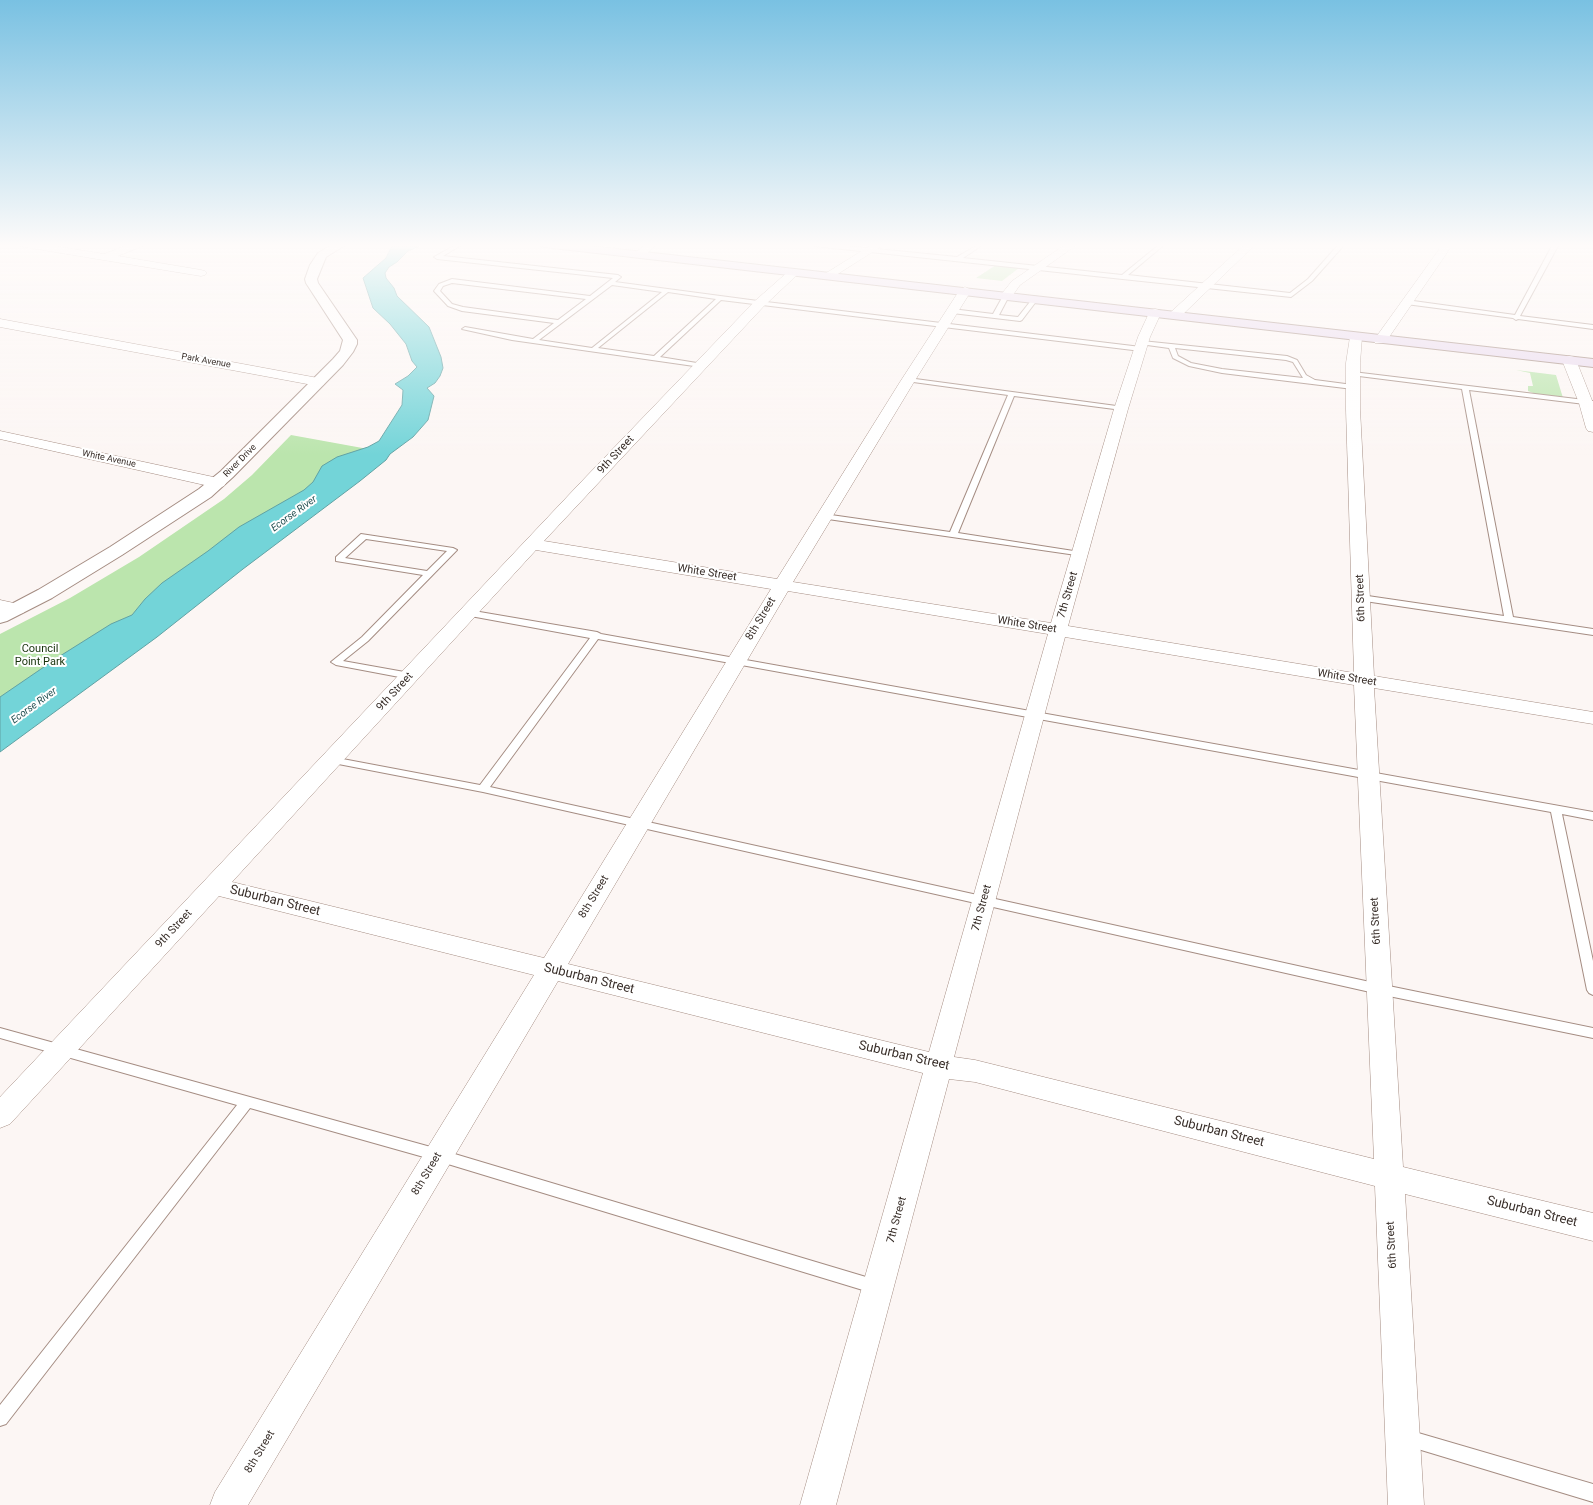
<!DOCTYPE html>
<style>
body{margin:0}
canvas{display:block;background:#fcf6f4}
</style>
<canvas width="1593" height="1505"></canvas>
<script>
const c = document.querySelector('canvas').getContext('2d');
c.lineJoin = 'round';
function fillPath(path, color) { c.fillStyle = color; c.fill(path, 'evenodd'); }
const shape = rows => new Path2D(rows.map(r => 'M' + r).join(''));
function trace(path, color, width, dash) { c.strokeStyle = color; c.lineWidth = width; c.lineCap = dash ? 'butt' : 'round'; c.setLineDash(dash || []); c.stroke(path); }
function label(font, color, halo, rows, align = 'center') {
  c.font = font + ' Roboto,sans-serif'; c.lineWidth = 4; c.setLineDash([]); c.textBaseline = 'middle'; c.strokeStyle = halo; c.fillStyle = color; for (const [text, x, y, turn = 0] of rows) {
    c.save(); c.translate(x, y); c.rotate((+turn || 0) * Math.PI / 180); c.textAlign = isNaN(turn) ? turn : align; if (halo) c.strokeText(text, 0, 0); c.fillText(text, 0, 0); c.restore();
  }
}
fillPath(shape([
 [996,265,1019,268,1002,281,976,278],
 [1516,370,1556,375,1563,398,1536,394,1528,391,1528,386,1533,386,1530,373],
 [291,435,379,451,0,731,0,634,70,598,139,557,224,499,252,475]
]), '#bbe5ad');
const water = shape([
 [393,244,424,244,408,251,397,262,389,267,385,273,386,278,394,288,397,296,429,327,441,357,443,368,440,376,435,383,427,388,434,396,428,420,413,437,390,454,386,460,360,481,243,569,157,637,0,752,0,697,60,656,111,624,132,615,145,599,162,583,208,551,239,527,304,490,313,482,322,466,337,457,368,447,379,441,402,405,403,390,395,384,408,376,417,367,412,361,406,344,390,324,373,308,363,278,386,258,393,244]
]);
fillPath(water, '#73d4d8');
trace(water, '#61a2a4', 1);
const service = shape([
 [457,244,463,244,443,256,618,275,621,277,615,282,758,301,1141,347,1144,349,1141,351,721,300,660,357,703,364,703,366,701,367,512,340,462,329,465,327,533,339,554,323,462,311,448,306,434,291,439,284,452,279,590,296,613,278,437,259,434,257,457,244],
 [452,283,586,299,558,320,463,307,452,304,440,291,443,286,452,283],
 [612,285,662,292,592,348,539,340,612,285],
 [668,292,716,299,654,356,598,348,668,292],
 [811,244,827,244,957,257,979,244,984,244,963,258,1122,275,1160,244,1165,244,1128,275,1290,293,1308,279,1339,244,1345,244,1312,281,1291,297,814,246,811,244],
 [1553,244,1559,244,1520,316,1593,325,1593,329,1518,319,1516,320,1513,318,1406,304,1403,302,1406,300,1515,315,1553,244],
 [1006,294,1009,296,999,315,1018,317,1033,298,1038,299,1022,320,1020,321,952,313,949,311,952,309,993,314,1003,296,1006,294],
 [1142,341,1287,356,1297,360,1306,375,1315,380,1353,385,1356,387,1353,389,1222,373,1189,366,1173,358,1169,348,1140,344,1140,342,1142,341],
 [1175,348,1286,360,1293,362,1303,378,1222,369,1191,363,1178,356,1175,348],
 [1353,372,1593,401,1593,405,1469,390,1513,617,1593,629,1593,635,1358,600,1357,598,1361,595,1504,616,1462,389,1351,375,1350,374,1353,372],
 [908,378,1124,407,1125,408,1122,410,1014,396,958,533,1080,552,1083,552,1083,556,821,518,820,516,824,514,950,532,1008,395,906,381,905,380,908,378],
 [361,534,453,548,457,550,368,641,343,661,410,673,415,676,413,678,410,679,336,665,331,662,362,637,423,575,336,561,336,557,361,534],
 [366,539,447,551,427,571,345,558,366,539],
 [468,610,597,632,601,634,1593,812,1593,820,1562,814,1593,961,1593,995,1589,993,1587,990,1551,812,598,639,490,787,1379,984,1593,1028,1593,1038,1379,994,483,792,328,762,327,760,328,758,332,757,480,785,590,638,465,615,464,613,468,610],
 [0,1028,438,1149,876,1280,881,1282,884,1287,881,1292,876,1294,438,1161,250,1108,6,1424,0,1426,0,1405,237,1105,0,1038,0,1028],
 [1408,1430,1593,1484,1593,1502,1408,1446,1402,1444,1400,1438,1402,1432,1408,1430]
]);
const minor = shape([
 [19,244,43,244,104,254,130,244,144,244,143,246,118,256,201,270,205,271,207,273,205,275,201,276,24,247,20,246,19,244],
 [646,244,657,244,644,256,636,256,634,254,636,252,646,244],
 [873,244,885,244,833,277,825,277,823,275,873,244],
 [1066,244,1078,244,1020,285,1010,299,1002,299,1000,296,1012,281,1066,244],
 [1245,244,1256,244,1179,318,1171,318,1169,315,1171,312,1245,244],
 [1443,244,1453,244,1385,343,1375,343,1374,340,1443,244],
 [794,269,798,270,800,272,798,274,764,306,544,541,777,579,900,382,959,291,961,289,965,287,969,289,971,291,914,382,793,582,1051,623,1114,409,1138,337,1149,313,1151,310,1155,309,1159,310,1161,313,1150,337,1128,409,1068,626,1354,673,1346,409,1346,363,1350,337,1352,334,1356,333,1360,334,1362,337,1360,363,1360,409,1374,676,1593,712,1593,724,1374,688,1403,1167,1593,1213,1593,1241,1405,1194,1424,1505,1388,1505,1375,1186,975,1082,949,1079,836,1505,800,1505,923,1073,558,981,248,1505,210,1505,215,1492,534,975,219,896,10,1124,0,1128,0,1097,582,481,756,300,790,270,794,269],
 [536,550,771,589,544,958,232,882,536,550],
 [788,591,1048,634,929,1052,568,964,788,591],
 [1065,637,1354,685,1374,1159,975,1060,954,1057,1065,637],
 [0,319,318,378,323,379,325,382,323,385,318,386,0,327,0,319],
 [1569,356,1574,357,1576,360,1593,403,1593,432,1588,431,1586,428,1579,403,1562,360,1564,357,1569,356],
 [0,431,218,478,224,480,226,483,224,486,218,488,0,439,0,431],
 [0,600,23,605,26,609,23,613,17,614,0,610,0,600]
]);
const tertiary = shape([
 [333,244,347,244,326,257,317,279,318,283,357,340,357,344,353,352,343,365,233,477,211,497,122,555,52,598,7,621,0,623,0,610,38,590,110,547,199,489,221,471,333,359,340,351,343,340,306,283,305,279,310,265,318,253,333,244]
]);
const secondary = shape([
 [538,244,573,244,1593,359,1593,367,544,247,540,246,538,244]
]);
trace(service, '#a58d83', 2);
trace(minor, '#a58d83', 1);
trace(tertiary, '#a58d83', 2);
trace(secondary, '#a58d83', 2);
fillPath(service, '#fff');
fillPath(minor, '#fff');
fillPath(tertiary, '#fff');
fillPath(secondary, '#eadbef');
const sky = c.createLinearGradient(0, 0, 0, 455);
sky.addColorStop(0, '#79c1e2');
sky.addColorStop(0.54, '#fefbfa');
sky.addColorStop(1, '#fefbfa00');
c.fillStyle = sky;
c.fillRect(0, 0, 1593, 455);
label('9px', '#382e29', '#fff', [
 ["Park Avenue",206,361,10],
 ["White Avenue",109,459,12],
 ["River Drive",240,461,-45]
]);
label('italic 10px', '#224e50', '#fff', [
 ["Ecorse River",294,514,-36],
 ["Ecorse River",34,706,-36]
]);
label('11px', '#382e29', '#fff', [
 ["9th Street",616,455,-47],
 ["White Street",707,573,9],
 ["7th Street",1068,595,-74],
 ["6th Street",1361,598,-92],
 ["8th Street",761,619,-59],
 ["White Street",1027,625,9],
 ["White Street",1347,678,9],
 ["9th Street",395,692,-47],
 ["8th Street",594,897,-59],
 ["7th Street",982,908,-75],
 ["6th Street",1376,921,-93],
 ["9th Street",174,929,-47],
 ["8th Street",427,1174,-59],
 ["7th Street",897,1220,-75],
 ["6th Street",1392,1245,-93],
 ["8th Street",260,1452,-59]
]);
label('11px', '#16320a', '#fff', [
 ["Council",40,649],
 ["Point Park",40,662]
]);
label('13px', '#382e29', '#fff', [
 ["Suburban Street",275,901,14],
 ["Suburban Street",589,979,14],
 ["Suburban Street",904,1056,13],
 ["Suburban Street",1219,1132,14],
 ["Suburban Street",1532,1212,14]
]);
</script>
